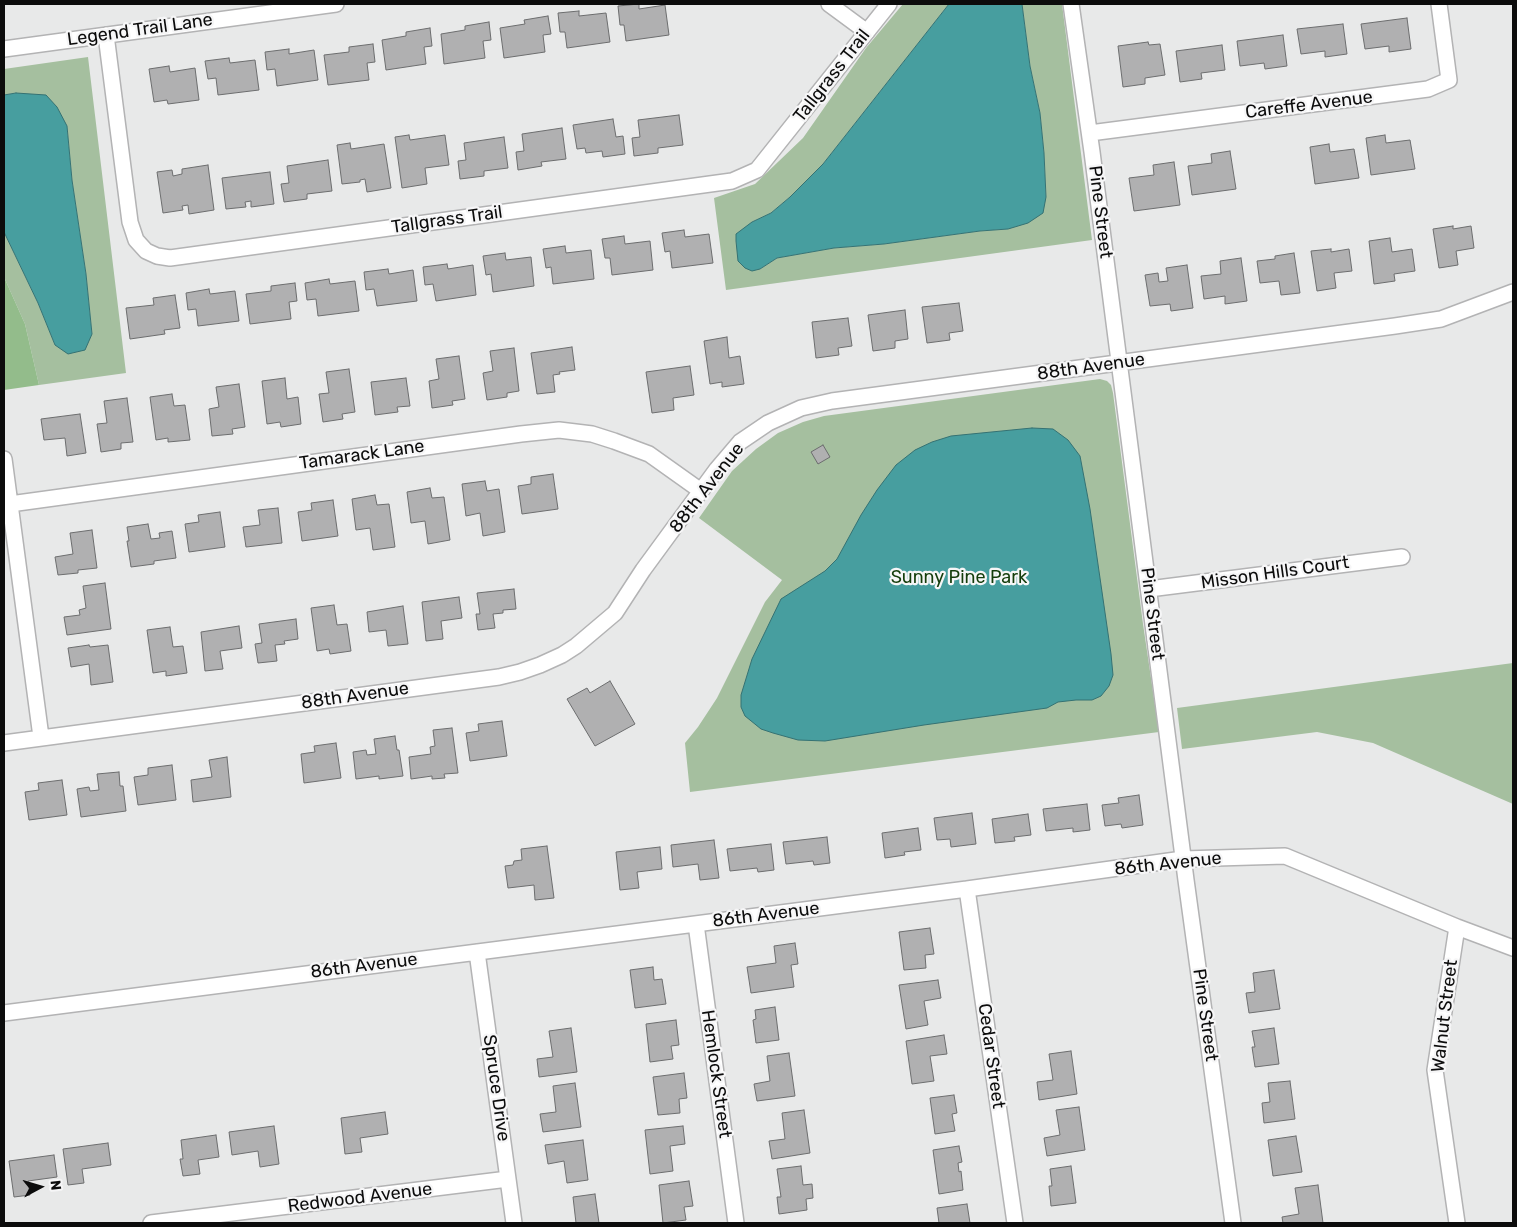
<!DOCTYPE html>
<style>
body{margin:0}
#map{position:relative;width:1517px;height:1227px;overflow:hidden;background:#e8e9e9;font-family:Rubik,sans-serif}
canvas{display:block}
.frame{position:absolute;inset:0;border:5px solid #0c0c0c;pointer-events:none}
.north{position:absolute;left:15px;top:1162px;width:50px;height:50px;-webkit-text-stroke:4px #f6f6f7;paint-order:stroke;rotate:84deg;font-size:14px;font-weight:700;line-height:20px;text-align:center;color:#0c0c0c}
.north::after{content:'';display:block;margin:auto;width:18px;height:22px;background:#0c0c0c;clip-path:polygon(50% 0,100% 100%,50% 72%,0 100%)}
</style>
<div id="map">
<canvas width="1517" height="1227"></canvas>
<div class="frame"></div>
<div class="north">N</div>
</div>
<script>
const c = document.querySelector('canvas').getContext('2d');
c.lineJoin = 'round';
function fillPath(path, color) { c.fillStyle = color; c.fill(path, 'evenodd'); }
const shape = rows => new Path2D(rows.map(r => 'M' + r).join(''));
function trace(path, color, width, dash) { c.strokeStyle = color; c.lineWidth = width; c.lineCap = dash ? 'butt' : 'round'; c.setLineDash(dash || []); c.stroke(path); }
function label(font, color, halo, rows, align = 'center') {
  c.font = font + ' Rubik,sans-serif'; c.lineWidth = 4.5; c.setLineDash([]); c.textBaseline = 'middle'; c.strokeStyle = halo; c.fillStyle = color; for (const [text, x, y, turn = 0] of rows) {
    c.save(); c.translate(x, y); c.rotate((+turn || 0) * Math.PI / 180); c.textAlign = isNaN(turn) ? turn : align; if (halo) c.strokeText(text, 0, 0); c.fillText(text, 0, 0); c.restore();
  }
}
fillPath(shape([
 [903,4,949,4,823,164,790,197,771,213,752,222,760,269,777,258,788,256,834,248,884,244,980,231,1008,229,1046,197,1044,153,1040,113,1030,66,1022,4,1062,4,1092,240,726,290,714,198,755,184,803,138,866,48],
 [88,57,126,373,39,385,25,324,4,277,4,232,38,303,55,345,92,334,86,274,72,180,67,126,16,93,4,95,4,69],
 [1100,379,1107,381,1111,385,1113,393,1143,624,1159,732,690,792,685,743,698,727,717,698,765,602,782,580,699,518,732,471,756,449,778,433,803,422,824,416],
 [1513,663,1513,804,1373,743,1317,732,1182,749,1177,708]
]), '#a5bf9f');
fillPath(shape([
 [4,277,25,324,39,385,4,390]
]), '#93bc8b');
const water = shape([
 [949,4,1022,4,1030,66,1040,113,1044,153,1046,197,1043,213,1028,223,1008,229,980,231,884,244,834,248,777,258,760,269,752,271,745,268,738,261,736,241,736,234,752,222,771,213,790,197,823,164,949,4],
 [16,93,46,95,57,107,67,126,72,180,86,274,92,334,85,350,68,354,55,345,38,303,4,232,4,95,16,93],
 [1032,428,1053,429,1068,440,1080,456,1090,509,1111,654,1113,675,1109,686,1101,696,1092,700,1076,700,1058,702,1047,708,924,725,825,741,798,740,773,733,761,729,745,716,741,707,741,695,752,659,781,599,825,571,837,559,861,515,877,490,896,465,915,450,932,442,951,436,1032,428]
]);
fillPath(water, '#479e9f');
trace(water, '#357273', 1);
const building = shape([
 [639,4,639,9,665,5,669,35,626,41,624,25,620,25,618,6,639,4],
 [579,11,579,16,606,13,610,42,567,48,565,32,560,32,558,13,579,11],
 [548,16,551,34,543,35,545,52,504,58,500,28,525,24,524,20,548,16],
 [1407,18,1411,49,1389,52,1389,46,1365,49,1361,24,1407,18],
 [489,22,491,40,483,41,485,58,444,64,441,34,465,30,465,26,489,22],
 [1343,24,1347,54,1325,57,1325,51,1301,54,1297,29,1343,24],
 [430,28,432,46,424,47,426,64,386,70,382,40,406,36,406,32,430,28],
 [1283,35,1287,66,1265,69,1264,63,1240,66,1237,41,1283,35],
 [1148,42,1149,45,1160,44,1165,75,1145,78,1145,84,1123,87,1118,46,1148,42],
 [373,44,375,62,367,63,369,80,328,85,324,55,349,52,349,47,373,44],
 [1222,45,1225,70,1201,73,1202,79,1180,82,1176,51,1222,45],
 [289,49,289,54,314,50,318,80,277,86,275,69,267,70,265,52,289,49],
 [229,58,230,63,255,60,259,90,218,95,216,78,208,79,205,61,229,58],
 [169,66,170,72,195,68,199,100,168,104,167,100,154,102,149,69,169,66],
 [679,115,683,145,658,148,658,153,634,156,632,138,640,137,638,120,679,115],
 [613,119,616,137,623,136,625,154,603,157,602,151,586,153,585,148,577,149,573,125,613,119],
 [562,128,566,159,541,162,542,166,518,170,516,152,524,151,522,134,562,128],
 [409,135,410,140,445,135,449,165,425,168,427,184,402,188,395,137,409,135],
 [1385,135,1386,143,1410,140,1415,169,1371,175,1366,138,1385,135],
 [504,137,508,168,484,171,484,176,460,179,458,161,466,160,464,143,504,137],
 [350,143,351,149,384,144,391,188,367,192,365,179,360,180,360,182,342,184,337,145,350,143],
 [1329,144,1330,152,1354,149,1359,178,1315,184,1310,147,1329,144],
 [1230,151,1236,189,1192,195,1188,166,1212,163,1211,154,1230,151],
 [328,160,332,191,307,194,307,199,284,202,281,184,289,183,287,166,328,160],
 [1174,162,1180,205,1134,211,1129,178,1154,175,1153,165,1174,162],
 [208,165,214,210,189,214,188,205,182,206,183,210,163,213,157,172,172,170,173,176,182,174,182,169,208,165],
 [270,172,274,204,251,207,251,201,245,202,246,207,226,209,222,178,270,172],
 [1453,226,1453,229,1471,226,1474,248,1456,251,1458,265,1439,268,1433,229,1453,226],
 [684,230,685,237,709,234,713,263,672,268,670,251,665,252,662,233,684,230],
 [624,236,625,244,650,241,653,270,612,275,610,258,605,258,602,239,624,236],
 [1390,238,1392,252,1412,249,1415,271,1394,274,1395,281,1374,284,1369,241,1390,238],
 [565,246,566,253,591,250,594,279,553,284,551,267,546,268,543,249,565,246],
 [1331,249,1331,252,1349,249,1352,271,1334,273,1336,288,1317,291,1311,251,1331,249],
 [505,253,506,260,531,257,534,286,493,292,491,274,486,275,483,256,505,253],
 [1294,253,1300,293,1281,295,1279,281,1260,283,1257,261,1275,259,1275,256,1294,253],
 [1241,258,1247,301,1225,304,1225,296,1204,299,1201,276,1221,274,1220,261,1241,258],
 [447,264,448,269,473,265,476,295,436,301,433,284,425,285,423,267,447,264],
 [1187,265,1193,308,1171,311,1170,304,1150,306,1145,275,1158,273,1159,282,1168,281,1166,268,1187,265],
 [388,269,389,274,413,270,417,301,377,306,374,289,366,290,364,272,388,269],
 [329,279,330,284,355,281,359,311,318,316,316,299,307,300,305,283,329,279],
 [295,283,297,301,289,302,291,319,250,324,246,294,271,291,271,286,295,283],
 [209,289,210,294,235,291,239,321,198,326,196,309,188,310,186,293,209,289],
 [175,295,180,328,164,330,165,334,130,339,126,308,154,305,153,298,175,295],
 [959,303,963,331,949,333,950,340,927,343,922,307,959,303],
 [905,310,908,339,895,341,895,348,873,351,868,315,905,310],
 [848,318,852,346,838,348,839,355,816,358,812,322,848,318],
 [727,337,729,358,740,356,744,384,722,387,722,382,710,384,704,341,727,337],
 [572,347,575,370,559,372,560,374,553,375,555,392,537,394,531,353,572,347],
 [514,348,519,391,507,393,507,397,487,400,483,373,493,371,490,351,514,348],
 [459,356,465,399,452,401,453,405,432,408,429,381,439,379,436,359,459,356],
 [690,366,694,395,673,398,674,410,652,413,646,372,690,366],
 [349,369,355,412,342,414,343,419,323,422,319,394,329,393,326,372,349,369],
 [285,378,287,399,298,397,301,424,281,427,280,422,267,424,262,381,285,378],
 [406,378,410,406,397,407,398,412,375,415,371,382,406,378],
 [239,384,245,427,232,429,233,434,212,436,209,409,219,407,216,387,239,384],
 [172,394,174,406,185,405,190,440,168,442,168,438,156,440,150,397,172,394],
 [127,398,133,442,121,443,121,449,101,452,97,424,107,423,104,401,127,398],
 [80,414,86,453,67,456,65,438,44,440,41,419,80,414],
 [823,445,830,457,818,464,811,452,823,445],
 [553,474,558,509,522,514,518,486,531,484,531,477,553,474],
 [485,481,487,491,499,489,505,532,483,536,480,513,466,516,462,484,485,481],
 [430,488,432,498,444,497,450,540,428,544,425,521,411,523,407,492,430,488],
 [375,495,377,505,389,504,395,547,373,550,370,528,356,530,352,499,375,495],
 [333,500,338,536,302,541,298,512,312,510,311,503,333,500],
 [278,508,282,543,246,547,243,527,260,525,258,510,278,508],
 [220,512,225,547,189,552,185,524,199,522,198,515,220,512],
 [148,524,151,539,160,538,159,533,172,531,176,558,154,561,154,564,131,567,127,541,129,541,127,527,148,524],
 [92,530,97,568,78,570,78,573,58,575,55,557,73,554,70,533,92,530],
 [105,583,111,629,67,635,64,617,80,615,79,610,86,608,83,586,105,583],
 [514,589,516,609,503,610,503,613,493,614,495,628,478,630,476,614,480,614,477,593,514,589],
 [459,597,462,618,441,621,443,639,426,641,422,602,459,597],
 [334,605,337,625,347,624,351,651,330,654,329,649,317,651,311,608,334,605],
 [403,606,408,644,388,646,386,630,369,632,367,612,403,606],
 [296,619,298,639,284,641,285,644,275,645,277,661,258,663,255,644,262,643,259,624,296,619],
 [239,626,242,648,220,651,223,669,205,671,201,632,239,626],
 [170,627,173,647,183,646,187,673,166,676,166,671,153,673,147,630,170,627],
 [89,645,90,647,108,645,113,682,91,685,89,664,71,667,68,648,89,645],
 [610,681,635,724,595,746,567,699,587,688,590,693,610,681],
 [502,721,507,756,470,761,466,733,479,731,478,724,502,721],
 [452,728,458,773,444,774,445,778,432,779,432,776,411,779,409,757,431,754,430,747,435,746,433,730,452,728],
 [395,736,397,750,399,750,403,776,379,779,379,776,356,779,353,752,366,750,367,755,376,754,374,739,395,736],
 [336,743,341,778,304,783,301,754,315,752,314,746,336,743],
 [227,757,231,797,193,802,191,780,212,777,209,760,227,757],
 [172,765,176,800,138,805,134,777,148,775,148,768,172,765],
 [119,772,120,786,123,786,126,811,81,817,77,789,89,787,90,791,99,790,97,774,119,772],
 [62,780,67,815,29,820,25,792,39,790,38,783,62,780],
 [1139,795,1143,825,1122,828,1121,824,1105,826,1102,805,1119,803,1118,798,1139,795],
 [1087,804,1090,830,1073,832,1073,828,1046,831,1043,809,1087,804],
 [972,813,976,844,951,847,950,839,937,840,934,818,972,813],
 [1028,814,1031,835,1014,837,1015,841,995,843,992,819,1028,814],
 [918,828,921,850,904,852,905,855,885,858,882,833,918,828],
 [827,837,830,863,814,865,813,861,786,864,783,842,827,837],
 [714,840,719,878,700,880,698,864,673,867,671,845,714,840],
 [771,844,774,870,758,872,757,868,730,871,727,849,771,844],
 [547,846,554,898,535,900,534,885,508,888,505,866,513,865,514,861,522,860,521,849,547,846],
 [660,847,662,869,637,872,639,888,620,890,616,852,660,847],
 [930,928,934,954,925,955,926,968,904,970,899,932,930,928],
 [795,943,798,964,791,965,794,987,751,993,747,967,776,963,774,946,795,943],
 [653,967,654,980,662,979,666,1004,635,1008,630,970,653,967],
 [1274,970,1280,1009,1249,1013,1246,993,1255,992,1253,973,1274,970],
 [938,980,941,998,924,1001,928,1025,906,1029,899,985,938,980],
 [775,1007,779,1040,756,1043,753,1020,756,1019,755,1010,775,1007],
 [676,1020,679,1045,671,1046,673,1059,650,1062,646,1024,676,1020],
 [571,1028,577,1072,539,1077,537,1059,553,1057,549,1031,571,1028],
 [1274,1028,1279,1064,1255,1067,1252,1047,1255,1047,1252,1031,1274,1028],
 [944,1035,947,1054,930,1056,934,1081,912,1084,906,1041,944,1035],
 [1071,1051,1077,1094,1039,1100,1037,1082,1053,1080,1049,1054,1071,1051],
 [789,1053,795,1096,757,1101,754,1084,770,1081,767,1056,789,1053],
 [684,1073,687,1098,679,1099,680,1113,658,1115,653,1077,684,1073],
 [1290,1081,1295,1119,1264,1123,1262,1103,1270,1102,1268,1083,1290,1081],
 [575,1083,581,1127,543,1132,540,1114,556,1112,553,1086,575,1083],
 [954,1095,957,1113,952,1114,955,1131,935,1134,930,1098,954,1095],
 [1079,1107,1085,1150,1047,1156,1044,1138,1060,1135,1056,1110,1079,1107],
 [804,1110,810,1153,772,1159,769,1141,785,1139,782,1113,804,1110],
 [385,1112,388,1134,360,1138,362,1152,345,1154,341,1118,385,1112],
 [274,1126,279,1164,260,1167,258,1151,232,1155,229,1132,274,1126],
 [683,1126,685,1144,670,1146,673,1171,650,1174,645,1130,683,1126],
 [216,1135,219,1157,198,1160,200,1174,183,1176,180,1159,183,1159,181,1140,216,1135],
 [1296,1136,1302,1172,1273,1176,1268,1140,1296,1136],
 [583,1140,588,1180,567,1183,564,1161,548,1164,545,1145,583,1140],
 [108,1143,111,1165,82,1169,84,1183,68,1185,63,1149,108,1143],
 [959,1146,962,1162,958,1163,959,1172,961,1171,963,1190,939,1194,933,1150,959,1146],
 [54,1155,57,1177,28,1181,30,1195,14,1197,9,1161,54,1155],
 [801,1166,803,1185,812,1184,813,1198,806,1199,807,1210,779,1214,777,1197,781,1197,777,1169,801,1166],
 [1071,1166,1076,1203,1051,1206,1049,1186,1052,1186,1050,1169,1071,1166],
 [689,1181,693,1206,684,1207,686,1220,663,1223,659,1185,689,1181],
 [1318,1185,1323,1223,1283,1223,1282,1217,1299,1214,1295,1188,1318,1185],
 [595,1194,599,1223,572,1223,576,1223,573,1197,595,1194],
 [967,1204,970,1223,939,1223,937,1208,967,1204]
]);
fillPath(building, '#b0b0b1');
trace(building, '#6c6d6e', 1);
const minor = shape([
 [829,4,867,32],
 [1071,4,1092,152,1186,880,1233,1223],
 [106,35,130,222,136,240,146,251,157,256,170,258,732,181,757,170,889,4],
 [4,49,336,4],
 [1090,133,1428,89,1449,80,1439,4],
 [4,459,41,737],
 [10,504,521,434,559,430,592,434,614,441,649,454,701,491],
 [1149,589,1402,557],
 [4,743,499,677,520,672,540,665,562,655,576,646,615,613,643,570,717,469,740,442,768,423,801,408,832,401,1395,326,1441,319,1513,292],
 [967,889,1015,1223],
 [696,924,736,1223],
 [477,952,514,1223],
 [4,1013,967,889,1183,859,1285,856,1457,927,1513,948],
 [151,1223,508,1179],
 [1457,1223,1435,1070,1457,927]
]);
trace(minor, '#b3b3b4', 18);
trace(minor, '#fff', 15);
label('18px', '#0c0c0c', '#f6f6f7', [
 ["Legend Trail Lane",140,30,-8],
 ["Tallgrass Trail",832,76,-52],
 ["Careffe Avenue",1309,105,-7],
 ["Pine Street",1100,212,83],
 ["Tallgrass Trail",447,220,-8],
 ["88th Avenue",1091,367,-8],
 ["Tamarack Lane",362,455,-8],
 ["88th Avenue",707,488,-52],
 ["Misson Hills Court",1275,573,-8],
 ["Pine Street",1152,614,83],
 ["88th Avenue",355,696,-8],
 ["86th Avenue",1168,864,-6],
 ["86th Avenue",766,915,-7],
 ["86th Avenue",364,966,-7],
 ["Pine Street",1205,1015,82],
 ["Walnut Street",1445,1016,-83],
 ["Cedar Street",991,1056,82],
 ["Hemlock Street",716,1074,82],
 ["Spruce Drive",496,1088,82],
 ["Redwood Avenue",360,1198,-7]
]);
label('18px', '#143d0b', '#f6f6f7', [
 ["Sunny Pine Park",959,578]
]);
</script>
